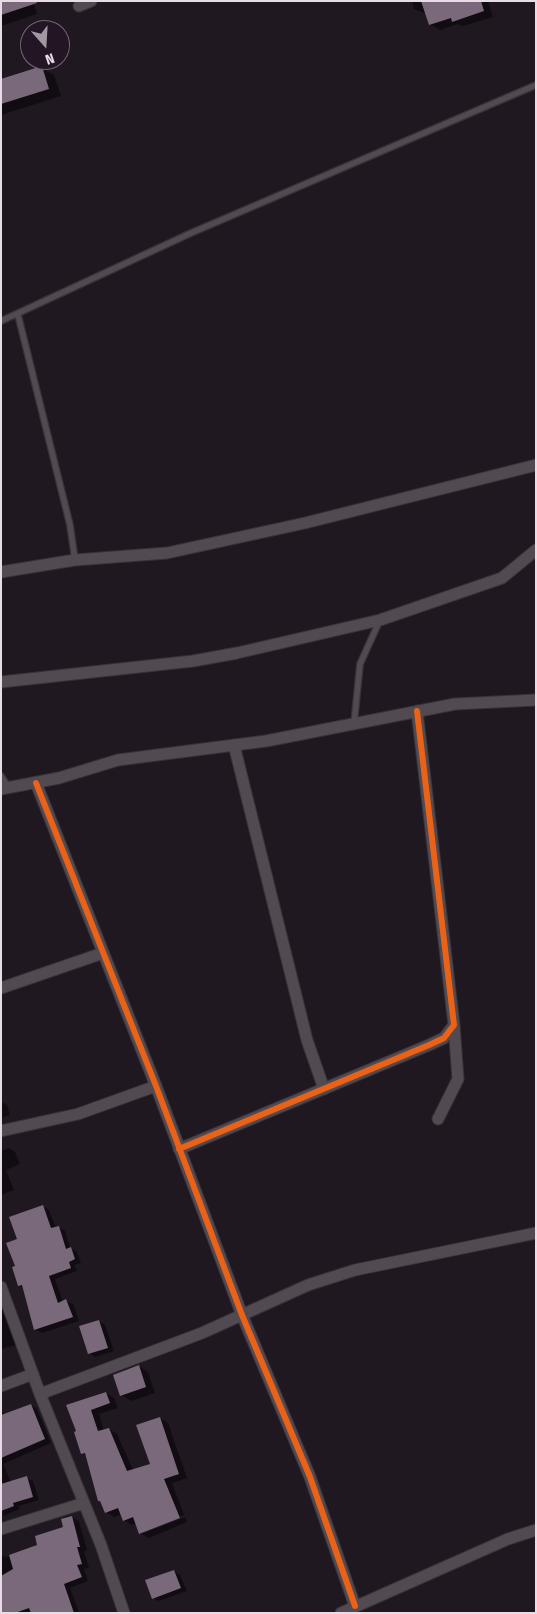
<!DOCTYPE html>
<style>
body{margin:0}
#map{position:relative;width:537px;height:1614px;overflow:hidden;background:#201820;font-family:"Fira Sans Condensed",sans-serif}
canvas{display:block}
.frame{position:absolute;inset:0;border:2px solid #e8dde7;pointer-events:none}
.north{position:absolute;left:20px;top:20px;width:50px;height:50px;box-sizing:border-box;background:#241524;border:1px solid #726572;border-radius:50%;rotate:161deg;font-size:14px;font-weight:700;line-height:20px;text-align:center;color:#e8dde7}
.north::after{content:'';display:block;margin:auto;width:18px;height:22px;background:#a298a1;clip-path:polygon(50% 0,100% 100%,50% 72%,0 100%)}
</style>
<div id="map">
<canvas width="537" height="1614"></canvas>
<div class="frame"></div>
<div class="north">N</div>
</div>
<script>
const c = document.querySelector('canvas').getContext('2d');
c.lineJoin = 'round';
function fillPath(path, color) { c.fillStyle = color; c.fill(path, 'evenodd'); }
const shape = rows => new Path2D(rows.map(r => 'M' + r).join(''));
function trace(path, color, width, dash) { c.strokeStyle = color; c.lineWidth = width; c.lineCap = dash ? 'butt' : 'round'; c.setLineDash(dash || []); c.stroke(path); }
fillPath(shape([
 [1,1,33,1,37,14,1,26],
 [412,1,488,1,493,17,463,26,458,24,440,30,430,24,426,14,414,9],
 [41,68,54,75,61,96,1,115,1,80],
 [1,1102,7,1105,10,1115,1,1118],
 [9,1148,15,1152,20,1164,6,1170,14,1190,1,1195,1,1151],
 [42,1206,49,1210,56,1228,59,1227,65,1231,70,1248,77,1252,81,1263,74,1265,77,1271,55,1279,63,1302,66,1301,73,1304,79,1321,42,1333,35,1329,24,1288,20,1285,16,1267,18,1240],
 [1,1298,17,1345,1,1349],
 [99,1321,105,1325,114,1351,95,1357,89,1353],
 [139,1366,148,1372,155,1393,131,1401,121,1395],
 [106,1393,114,1398,118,1408,99,1414,104,1431,109,1429,117,1434,133,1470,151,1465,160,1418,168,1423,187,1478,172,1483,184,1515,144,1530,144,1533,185,1517,187,1522,149,1538,140,1533,137,1523,132,1525,124,1520,122,1514,114,1517,106,1512,87,1456,82,1453,78,1432,67,1406],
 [31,1405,37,1409,51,1443,3,1464,11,1482,26,1478,33,1481,39,1500,19,1506,20,1509,3,1516,1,1412,7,1414],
 [71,1517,79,1521,87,1550,84,1551,89,1568,84,1569,88,1581,70,1588,79,1613,1,1613,1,1555,5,1557,39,1546,65,1528],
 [174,1571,180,1575,187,1591,159,1601,153,1598]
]), '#0007');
fillPath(shape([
 [1,1,36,1,37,3,1,15],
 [421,1,481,1,484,11,452,22,451,18,429,25],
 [42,66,49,89,1,104,1,79],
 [43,1205,51,1228,59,1226,66,1249,71,1247,75,1259,69,1262,71,1268,49,1276,58,1303,66,1299,73,1317,34,1330,22,1285,18,1286,12,1267,15,1266,6,1243,17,1239,9,1217],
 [99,1320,108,1348,88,1354,79,1326],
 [139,1365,146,1387,120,1396,113,1375],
 [106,1392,110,1403,91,1410,98,1431,109,1428,127,1471,150,1464,136,1425,160,1417,179,1474,164,1479,180,1518,139,1534,133,1517,123,1521,118,1508,105,1513,100,1501,98,1501,85,1453,81,1454,74,1432,76,1431,66,1405],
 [31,1404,45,1439,1,1458,1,1415],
 [27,1476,33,1497,13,1503,14,1506,1,1511,1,1484],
 [72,1516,80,1547,77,1547,82,1564,77,1565,82,1577,64,1584,74,1613,31,1613,29,1608,15,1613,1,1613,1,1576,13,1569,9,1555,37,1545,35,1536,63,1527,61,1519],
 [174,1570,181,1588,152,1599,145,1580]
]), '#7a697a');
const service = shape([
 [18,315,70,525,75,560],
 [1,321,191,233,536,85],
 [354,724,360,664,380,620],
 [1,776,9,788]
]);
const minor = shape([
 [79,6,91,1],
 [1,572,75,560,167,553,305,523,536,465],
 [1,682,193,661,237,653,380,620,502,578,536,550],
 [234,745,307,1040,324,1089],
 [36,783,156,1086,242,1315,310,1477,355,1606],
 [1,789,59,778,118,760,266,741,455,704,536,700],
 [1,988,103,953],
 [438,1119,458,1079,454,1025],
 [1,1131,78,1114,156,1086],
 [179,1149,429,1045,444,1038,454,1025,417,711],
 [1,1287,40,1394,101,1545,124,1613],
 [1,1386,33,1374],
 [40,1394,202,1333,308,1285,355,1270,536,1233],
 [1,1529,84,1503],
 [341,1613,508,1539,536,1530]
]);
trace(service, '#393339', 8);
trace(minor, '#393339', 13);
trace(service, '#514a51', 5.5);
trace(minor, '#514a51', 11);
trace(shape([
 [36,783,156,1086,242,1315,310,1477,355,1606],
 [179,1149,429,1045,444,1038,454,1025,417,711]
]), '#ea6118', 6);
</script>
